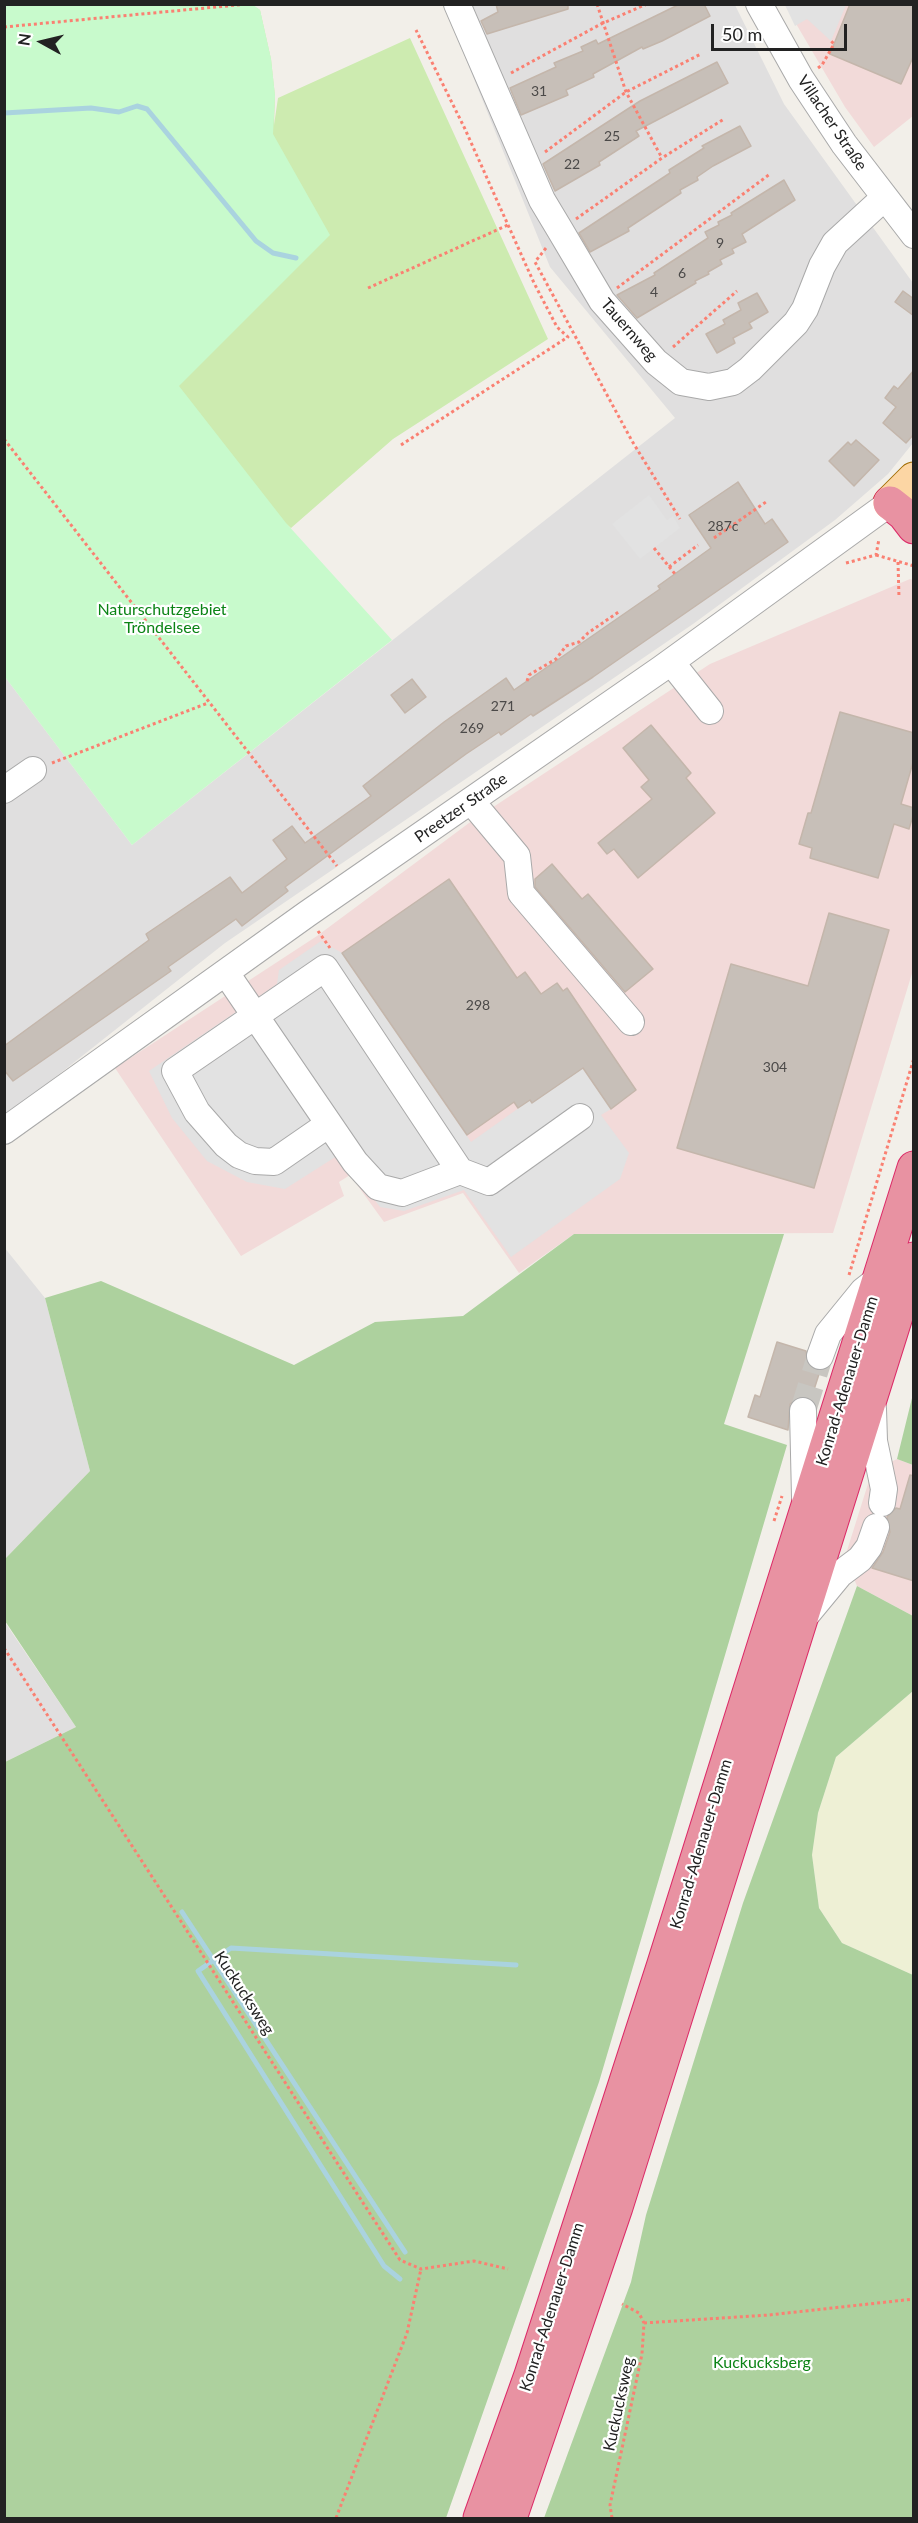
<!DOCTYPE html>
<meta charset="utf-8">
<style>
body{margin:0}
#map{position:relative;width:918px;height:2523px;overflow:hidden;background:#f2efe9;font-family:Lato,sans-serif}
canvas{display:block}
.frame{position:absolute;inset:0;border:6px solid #222;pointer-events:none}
.north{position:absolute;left:12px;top:12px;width:60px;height:60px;-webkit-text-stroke:4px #fff;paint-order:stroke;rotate:278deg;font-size:16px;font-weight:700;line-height:24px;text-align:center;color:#222}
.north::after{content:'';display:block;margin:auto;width:21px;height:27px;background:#222;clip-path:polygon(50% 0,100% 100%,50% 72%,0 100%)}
.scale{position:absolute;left:711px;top:24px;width:136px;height:27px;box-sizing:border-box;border:3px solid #222;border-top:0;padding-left:8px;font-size:18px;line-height:21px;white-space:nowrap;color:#222;-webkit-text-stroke:4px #fff;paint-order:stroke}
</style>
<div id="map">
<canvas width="918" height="2523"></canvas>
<div class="frame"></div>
<div class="north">N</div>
<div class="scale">50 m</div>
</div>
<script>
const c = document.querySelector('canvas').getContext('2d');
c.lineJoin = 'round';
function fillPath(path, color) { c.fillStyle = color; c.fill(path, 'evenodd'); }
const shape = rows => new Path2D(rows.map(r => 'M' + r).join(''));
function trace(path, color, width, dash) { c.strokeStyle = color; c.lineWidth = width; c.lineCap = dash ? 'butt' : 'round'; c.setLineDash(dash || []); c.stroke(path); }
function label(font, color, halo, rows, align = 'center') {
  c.font = font + ' Lato,sans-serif'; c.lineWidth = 4.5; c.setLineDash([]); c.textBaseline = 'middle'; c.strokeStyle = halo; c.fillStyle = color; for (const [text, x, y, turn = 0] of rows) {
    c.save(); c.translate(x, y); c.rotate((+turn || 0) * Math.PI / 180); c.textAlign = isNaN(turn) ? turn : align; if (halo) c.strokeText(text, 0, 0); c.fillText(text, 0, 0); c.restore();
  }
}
fillPath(shape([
 [444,5,735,5,784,104,913,283,913,443,888,474,835,520,693,624,225,943,5,1117,5,677,132,845,675,418,550,267],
 [4,1247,45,1298,90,1471,5,1559],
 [4,1621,76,1727,5,1762,4,1762]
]), '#e0dfdf');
fillPath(shape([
 [785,5,913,5,913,116,874,147,845,107],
 [910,579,913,580,913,970,833,1233,574,1234,519,1273,463,1193,384,1222,350,1175,339,1182,344,1196,241,1256,115,1068,317,936,469,823,710,664],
 [897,1459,913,1465,913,1616,857,1586,845,1557,872,1471]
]), '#f2dad9');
fillPath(shape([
 [913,1691,913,1975,842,1943,819,1908,812,1855,818,1813,836,1757]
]), '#eef0d5');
fillPath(shape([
 [5,5,252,5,260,10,271,59,275,96,274,125,278,98,410,38,548,339,393,439,291,528,285,523,242,543]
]), '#cdebb0');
fillPath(shape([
 [574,1234,784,1234,724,1424,787,1445,599,2082,446,2518,5,2518,5,1762,76,1727,5,1621,5,1559,90,1471,45,1298,101,1281,294,1365,375,1322,463,1316],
 [913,1394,913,1465,897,1459],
 [857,1586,913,1616,913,1691,836,1757,818,1813,812,1855,819,1908,842,1943,913,1975,913,2518,544,2518,631,2282,646,2215,743,1903]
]), '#add19e');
fillPath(shape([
 [5,4,252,4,260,10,271,59,275,96,273,134,330,235,179,386,286,523,392,640,132,845,5,677]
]), '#c8facc');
fillPath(shape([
 [785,5,846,5,831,41,807,19,795,26],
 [649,495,667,520,673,516,680,528,640,559,612,524],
 [321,941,342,953,471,1142,530,1100,532,1103,576,1059,611,1109,601,1115,629,1153,620,1179,511,1257,464,1190,404,1211,380,1207,340,1154,285,1189,247,1182,207,1161,172,1118,149,1071,277,984,279,970]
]), '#e2e2e2');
trace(shape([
 [4,113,91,108,119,112,137,106,147,109,256,241,273,253,296,258],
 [182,1912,405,2252],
 [400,2279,384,2266,198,1971,231,1948,516,1965]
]), '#aad3df', 5);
const building = shape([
 [496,4,568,4,568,9,487,34,481,21,498,12,496,4],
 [680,4,704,4,710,16,662,41,643,49,642,47,593,74,594,77,566,90,568,95,521,115,510,88,556,67,554,63,583,51,581,47,596,40,598,44,680,4],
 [850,4,914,4,914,55,901,84,830,54,850,4],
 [717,62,728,83,636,131,639,136,599,162,600,165,555,191,543,164,640,101,717,62],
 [740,126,751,146,713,166,697,177,698,180,680,190,681,193,628,228,629,231,590,252,579,233,670,173,669,170,704,148,702,146,740,126],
 [784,180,795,200,742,234,746,242,732,249,734,253,720,260,722,264,708,272,709,274,695,281,696,283,637,318,617,295,655,275,654,273,708,238,705,232,719,225,718,222,732,215,731,213,784,180],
 [903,291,914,299,914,316,895,302,903,291],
 [757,293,768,312,749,323,752,328,733,338,735,343,717,353,706,334,725,324,723,320,741,310,738,303,757,293],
 [914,370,914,434,906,443,883,423,896,407,885,398,894,386,898,389,914,370],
 [856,440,879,460,854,486,829,461,848,442,851,445,856,440],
 [738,482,765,524,772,519,788,542,593,677,533,716,531,714,501,735,499,732,466,754,285,887,288,891,242,926,236,919,168,967,171,971,13,1081,4,1070,4,1046,149,940,146,934,230,877,242,893,287,859,273,840,292,826,305,843,371,796,363,786,444,722,506,678,514,690,660,589,658,586,711,548,689,515,738,482],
 [412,679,426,697,405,713,391,695,412,679],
 [840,712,914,733,914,759,901,804,914,808,914,812,909,829,894,824,878,878,810,858,812,848,799,844,808,813,811,813,840,712],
 [651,725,691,773,686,778,715,813,638,878,614,849,607,854,598,843,652,799,641,787,649,780,623,748,651,725],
 [552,864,582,899,588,894,653,969,625,992,535,887,535,879,552,864],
 [449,879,517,978,525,972,541,994,557,983,563,991,567,988,636,1090,611,1109,583,1068,532,1103,530,1100,518,1108,514,1102,467,1135,342,953,449,879],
 [829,913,889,930,814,1188,677,1148,731,964,808,986,829,913],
 [777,1342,806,1351,808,1365,820,1371,811,1399,802,1396,790,1404,788,1430,748,1417,755,1395,760,1397,777,1342],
 [910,1475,914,1476,914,1581,872,1568,883,1552,890,1532,887,1517,896,1508,900,1509,910,1475]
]);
fillPath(building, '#c7bfb8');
trace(building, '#c4b6ab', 1.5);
trace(shape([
 [803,1411,820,1356]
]), '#c8c6c1', 26, [26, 13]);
const minor = shape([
 [457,4,542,200,560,230,602,301,656,362,681,382,709,387,733,382,750,369,796,323,805,309,822,266,835,243,884,198],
 [759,4,801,79,844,144,914,235],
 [671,662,710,711],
 [4,790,33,770],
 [471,801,517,856,521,893,631,1022],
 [226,973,355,1162,378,1187,402,1193,460,1171],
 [329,1124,274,1162,255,1161,239,1155,226,1145,197,1112,175,1071,325,968,460,1171,489,1182,580,1117],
 [4,1131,307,914,661,669,890,503],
 [820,1356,828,1334,863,1291,877,1280],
 [873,1409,874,1441,884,1489,882,1503],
 [803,1411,805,1497],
 [807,1614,840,1574,860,1559,869,1547,876,1527]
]);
const major = shape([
 [890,503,914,479]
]);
const highway = shape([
 [890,503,904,514,914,527],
 [480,2518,531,2375,663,1967,914,1168],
 [510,2518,616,2207,914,1259]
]);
trace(minor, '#a9a9a9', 28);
trace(major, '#a06b00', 35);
trace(highway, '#dc2a67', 35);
trace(shape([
 [597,4,626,92,662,158],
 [4,27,248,4],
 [818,68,822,65,834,44,831,41],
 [511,73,601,24,647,4],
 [545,152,626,92,701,54],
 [576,219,662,158,724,119],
 [546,248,535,262,632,441,680,519],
 [368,288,508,225],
 [617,288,770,174],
 [673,347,737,291],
 [4,439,337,866],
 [401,445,568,337,557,327,534,283,465,129,416,30],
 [714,538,766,502],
 [654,548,675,574],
 [876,555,914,566],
 [898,562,899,598],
 [846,563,876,555,879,539],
 [669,567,698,545],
 [527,681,529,675,556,659,566,646,579,642,588,633,620,611],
 [52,763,208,703],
 [318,931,330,948],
 [849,1275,914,1058],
 [774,1521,782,1496],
 [4,1648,400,2260,421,2269,474,2261,508,2269],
 [644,2323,769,2315,914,2299],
 [336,2518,407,2333,421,2269],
 [612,2518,610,2505,642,2354,644,2323,639,2313,622,2304]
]), '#fa8072', 3, [3, 3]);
trace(minor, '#fff', 26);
trace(major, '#fcd6a4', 33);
trace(highway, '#e892a2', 33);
label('14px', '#4b4948', null, [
 ["31",539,91],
 ["25",612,136],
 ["22",572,164],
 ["9",720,243],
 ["6",682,273],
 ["4",654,292],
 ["287c",723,526],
 ["271",503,706],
 ["269",472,728],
 ["298",478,1005],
 ["304",775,1067]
]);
label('16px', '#222', '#fff', [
 ["Villacher Straße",832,123,56],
 ["Tauernweg",629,330,49],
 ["Preetzer Straße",461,808,-35],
 ["Konrad-Adenauer-Damm",847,1381,-73],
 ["Konrad-Adenauer-Damm",701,1844,-73],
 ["Kuckucksweg",244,1993,57],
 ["Konrad-Adenauer-Damm",552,2307,-72],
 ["Kuckucksweg",619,2404,-78]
]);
label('16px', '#0c8416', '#fff', [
 ["Naturschutzgebiet",162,610],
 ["Tröndelsee",162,628],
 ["Kuckucksberg",762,2363]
]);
</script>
